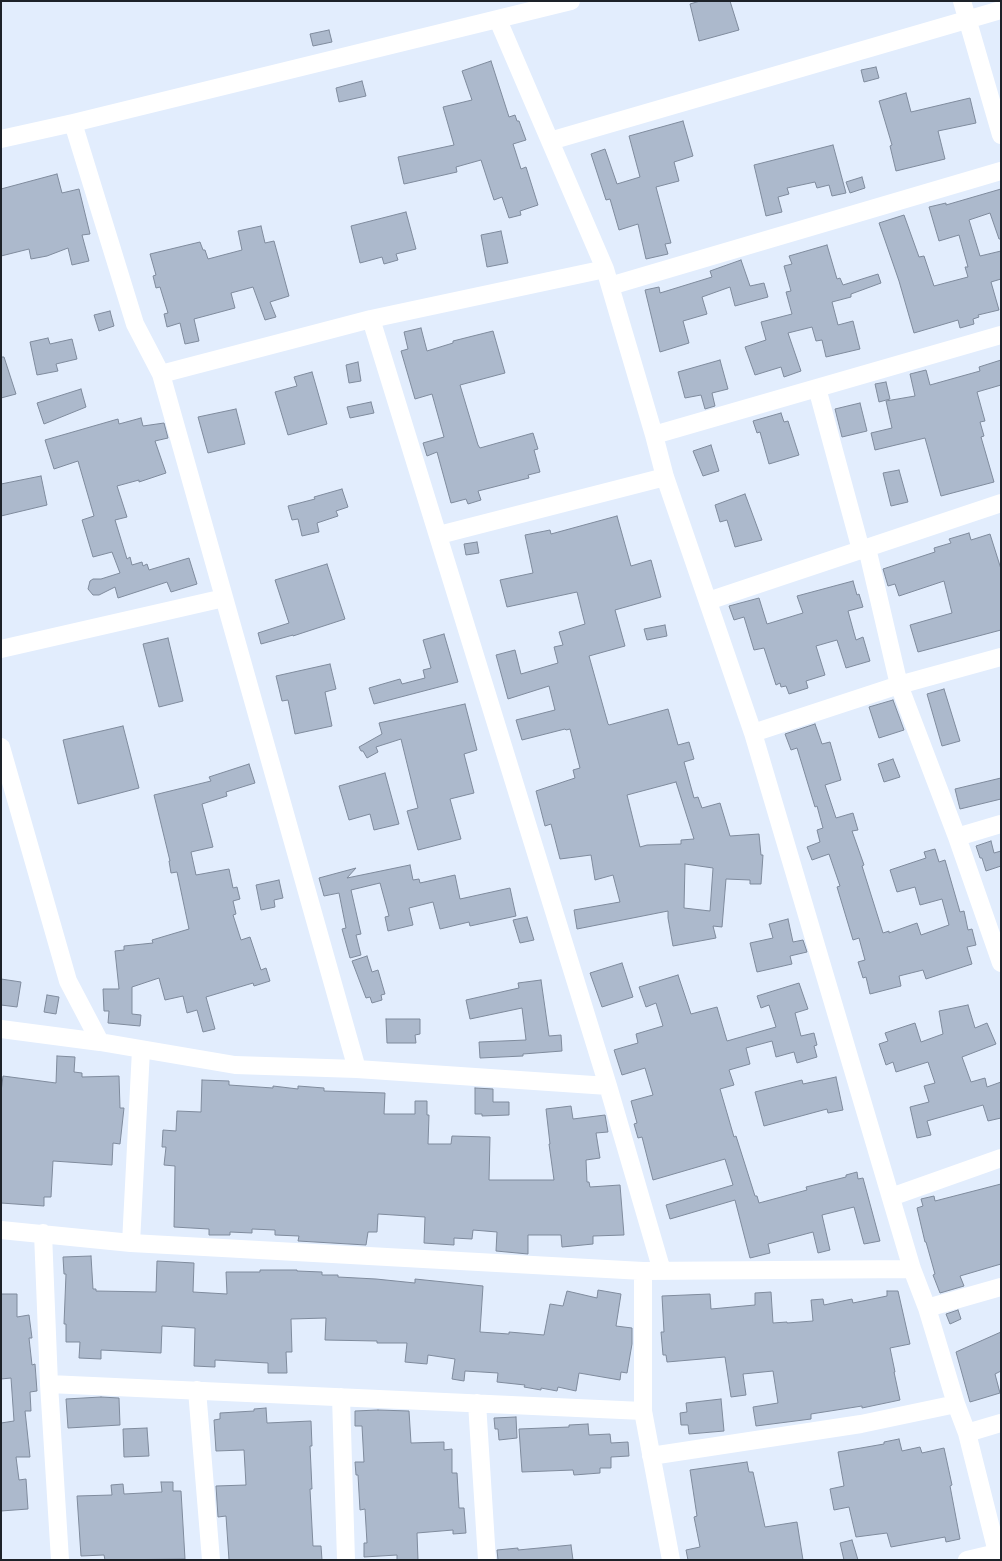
<!DOCTYPE html>
<style>
body{margin:0}
#map{position:relative;width:1002px;height:1561px;overflow:hidden;background:#e2edfd;font-family:"Nunito Sans",sans-serif}
canvas{display:block}
.frame{position:absolute;inset:0;border:2px solid #1d2229;pointer-events:none}
</style>
<div id="map">
<canvas width="1002" height="1561"></canvas>
<div class="frame"></div>
</div>
<script>
const c = document.querySelector('canvas').getContext('2d');
c.lineJoin = 'round';
function fillPath(path, color) { c.fillStyle = color; c.fill(path, 'evenodd'); }
const shape = rows => new Path2D(rows.map(r => 'M' + r).join(''));
function trace(path, color, width, dash) { c.strokeStyle = color; c.lineWidth = width; c.lineCap = dash ? 'butt' : 'round'; c.setLineDash(dash || []); c.stroke(path); }
const building = shape([
 [700,1,730,1,739,30,699,41,690,4,700,1],
 [329,30,332,42,313,46,310,34,329,30],
 [491,61,509,117,515,115,517,121,519,121,526,140,513,144,521,169,526,167,538,205,520,211,521,215,509,218,502,197,494,200,481,160,456,167,457,172,404,184,398,157,454,145,443,107,472,100,462,71,491,61],
 [876,67,879,78,864,82,861,70,876,67],
 [362,81,366,96,339,102,336,88,362,81],
 [906,93,911,112,970,98,976,123,938,131,945,159,896,171,890,146,892,145,879,101,906,93],
 [683,121,693,156,674,162,679,181,656,187,671,243,665,244,668,254,646,259,638,224,619,230,610,199,606,200,591,154,605,149,617,184,640,177,629,136,683,121],
 [833,145,846,193,832,196,829,185,817,188,815,182,787,188,789,194,778,197,782,212,766,216,754,165,833,145],
 [57,174,62,193,79,189,90,234,82,235,89,261,72,265,68,248,47,256,31,259,29,249,1,256,1,189,57,174],
 [862,177,865,188,850,193,846,182,862,177],
 [1001,189,1001,239,999,239,990,213,969,220,980,256,1001,251,1001,279,991,282,999,310,978,315,979,317,973,319,974,324,960,328,958,320,914,333,899,281,879,223,904,215,919,257,924,256,934,286,968,277,965,267,968,267,959,235,939,241,929,207,946,203,946,205,1001,189],
 [406,212,416,249,396,254,398,260,384,264,382,257,360,263,351,226,406,212],
 [261,226,265,243,274,241,289,296,270,302,276,317,265,320,253,287,231,293,235,308,194,319,199,341,185,344,180,323,167,327,164,314,168,313,160,287,156,288,153,276,156,275,150,254,200,242,203,250,205,250,208,259,242,250,238,231,261,226],
 [501,231,508,263,487,267,481,235,501,231],
 [827,245,837,279,840,278,843,285,878,274,881,283,851,294,851,297,832,302,838,325,853,321,860,349,826,357,822,340,816,341,812,327,788,333,801,371,784,377,781,367,755,375,745,347,766,340,761,322,792,314,786,292,791,291,784,266,792,264,789,256,827,245],
 [741,260,750,286,764,283,768,297,735,306,730,287,702,297,707,314,683,321,689,343,660,352,645,290,659,287,660,293,712,277,710,271,741,260],
 [110,311,114,326,99,331,94,315,110,311],
 [421,328,427,351,453,343,453,341,493,331,505,373,460,385,478,445,480,448,533,433,538,449,534,450,540,472,528,475,529,478,478,491,481,500,468,504,466,499,451,503,437,452,427,456,423,443,444,437,432,394,415,399,401,351,408,349,404,332,421,328],
 [48,338,50,344,72,339,77,359,56,364,58,371,37,375,30,342,48,338],
 [1,357,4,357,16,394,1,398,1,357],
 [720,360,728,389,712,393,715,406,705,409,701,395,685,398,678,372,720,360],
 [1001,360,1001,385,977,392,985,421,980,422,984,436,981,437,994,482,941,496,925,438,875,450,871,433,892,428,886,401,915,396,910,374,926,370,930,385,980,371,979,367,1001,360],
 [358,362,361,381,349,383,346,365,358,362],
 [312,372,327,424,288,435,275,392,297,386,294,377,312,372],
 [886,382,890,399,879,402,875,384,886,382],
 [81,389,86,407,44,424,37,403,81,389],
 [371,402,374,413,350,418,347,407,371,402],
 [860,403,867,431,842,437,835,409,860,403],
 [236,409,245,444,208,453,198,417,236,409],
 [781,413,784,422,788,421,799,455,769,464,760,432,757,433,753,421,781,413],
 [141,418,143,426,164,423,168,438,155,441,166,473,139,482,139,480,117,486,127,517,115,520,127,559,130,557,132,565,142,562,143,566,147,564,149,570,189,558,197,584,171,592,167,582,118,598,115,587,99,595,93,595,88,589,90,581,93,579,101,579,120,573,112,552,93,557,82,520,94,516,78,461,54,469,45,440,118,419,119,424,141,418],
 [711,445,719,471,703,476,693,451,711,445],
 [899,470,908,502,891,506,883,473,899,470],
 [41,476,47,505,1,516,1,484,41,476],
 [342,489,348,507,336,511,338,516,317,523,319,532,302,536,298,519,292,520,288,506,315,499,314,497,342,489],
 [745,494,762,540,735,547,727,520,720,522,715,505,745,494],
 [617,516,631,566,651,560,661,597,615,610,625,646,589,656,608,724,609,725,668,709,678,745,689,742,694,759,684,762,694,798,698,797,702,808,720,803,730,836,759,834,761,855,763,855,761,884,750,884,750,880,726,879,722,927,713,926,716,938,673,946,668,918,668,911,577,929,574,910,620,902,613,875,595,880,591,855,560,859,551,824,545,826,536,791,575,778,573,770,580,768,570,729,566,730,565,729,522,740,516,720,555,710,549,686,508,699,496,655,515,650,521,674,558,663,554,647,563,645,559,632,585,624,577,592,507,607,500,580,533,573,525,535,550,530,551,534,617,516],
 [676,782,694,839,681,840,681,844,647,845,640,847,627,795,676,782],
 [685,864,713,868,710,911,684,908,685,864],
 [969,533,971,540,990,534,1001,569,1001,630,918,652,910,625,952,613,944,581,899,596,895,584,888,586,883,569,935,552,934,548,951,543,949,539,969,533],
 [477,542,479,553,466,555,464,544,477,542],
 [327,564,345,619,293,636,293,635,261,644,258,633,289,623,275,580,327,564],
 [853,581,857,595,859,594,863,607,848,611,856,640,863,637,870,661,846,668,837,640,816,646,825,675,806,681,808,688,789,694,786,686,781,687,780,683,776,685,764,648,754,650,744,617,734,620,729,606,759,598,767,624,803,613,797,596,853,581],
 [665,625,667,636,647,640,644,629,665,625],
 [444,634,458,682,374,704,369,688,400,679,402,684,425,678,423,670,431,668,423,640,444,634],
 [168,638,183,701,159,707,143,644,168,638],
 [330,664,336,689,325,692,332,726,295,734,288,700,282,701,276,676,330,664],
 [944,689,960,741,942,746,927,694,944,689],
 [893,700,904,730,879,738,869,707,893,700],
 [465,704,477,750,464,754,474,793,450,799,461,839,418,850,407,811,418,808,401,739,376,747,378,752,367,758,363,751,361,751,359,747,382,734,379,723,465,704],
 [815,724,822,744,830,742,841,780,825,785,836,818,853,813,858,830,852,831,864,865,862,866,883,933,889,931,889,933,917,923,921,935,949,925,942,899,920,905,915,887,897,892,890,870,926,858,924,852,935,849,939,862,945,860,960,912,964,911,968,930,972,929,976,945,967,947,972,964,926,979,923,970,899,976,901,986,870,994,866,977,863,978,858,962,865,960,859,938,853,940,837,887,840,886,829,854,812,860,807,847,820,842,817,830,823,828,817,806,815,807,797,748,791,750,785,734,815,724],
 [123,726,139,788,78,804,63,740,123,726],
 [893,759,900,777,884,782,878,764,893,759],
 [249,764,255,783,226,792,227,796,202,804,213,847,191,852,196,875,229,869,233,888,237,887,240,899,233,901,236,914,233,915,241,940,250,937,261,970,266,968,270,981,254,986,253,983,206,997,215,1029,203,1032,197,1010,187,1013,183,996,165,1000,159,978,132,987,132,1014,141,1015,140,1026,108,1023,109,1011,104,1011,103,989,119,989,115,951,124,950,124,946,153,943,152,940,189,929,177,872,171,873,169,861,170,861,154,795,211,781,209,777,249,764],
 [385,773,399,824,374,830,370,814,349,820,339,786,385,773],
 [1001,778,1001,799,960,809,955,789,1001,778],
 [991,841,994,853,1001,851,1001,866,986,871,982,858,980,858,976,846,991,841],
 [410,865,413,880,419,879,420,883,455,875,460,899,510,888,516,916,470,926,469,922,440,929,433,902,409,908,413,925,388,931,385,917,389,916,380,883,351,890,361,934,356,935,361,955,350,958,342,929,346,928,339,893,324,896,319,878,356,868,347,878,410,865],
 [279,880,283,898,274,900,275,907,261,910,256,885,279,880],
 [527,917,534,940,520,943,513,920,527,917],
 [788,919,793,942,803,940,807,952,790,956,792,964,757,972,750,943,773,938,769,924,788,919],
 [367,956,372,972,378,970,385,994,381,995,382,1000,372,1003,370,997,366,998,352,961,367,956],
 [622,963,633,997,602,1007,590,973,622,963],
 [678,975,691,1014,717,1007,727,1041,776,1027,769,1005,761,1008,757,996,799,983,808,1009,795,1013,801,1036,814,1033,817,1045,814,1046,817,1057,797,1063,794,1052,776,1057,772,1041,746,1048,750,1064,729,1070,734,1085,720,1089,734,1137,736,1136,755,1196,757,1196,759,1203,807,1190,806,1187,846,1177,846,1175,857,1172,858,1179,863,1178,880,1241,864,1244,854,1207,822,1215,830,1250,818,1253,813,1232,768,1244,770,1253,750,1258,735,1200,670,1219,666,1205,733,1185,725,1159,653,1180,642,1137,638,1138,634,1124,637,1123,631,1101,653,1095,645,1068,622,1075,614,1050,638,1043,636,1034,663,1026,656,1003,646,1007,639,987,678,975],
 [1,979,21,982,17,1007,1,1005,1,979],
 [541,980,549,1036,561,1035,562,1051,523,1054,523,1056,480,1058,479,1042,526,1040,522,1008,470,1019,466,1000,519,988,518,983,541,980],
 [47,995,59,997,56,1014,44,1012,47,995],
 [968,1005,975,1028,987,1023,996,1044,962,1057,971,1082,985,1078,987,1087,1001,1082,1001,1118,988,1121,983,1105,927,1121,931,1135,917,1138,910,1107,929,1102,924,1086,935,1083,928,1062,896,1072,893,1062,886,1065,879,1044,888,1041,885,1033,915,1023,921,1042,943,1034,939,1011,968,1005],
 [386,1019,420,1019,420,1034,415,1035,416,1043,387,1043,386,1019],
 [57,1056,75,1057,74,1072,82,1073,82,1077,119,1076,120,1108,124,1108,120,1144,113,1143,112,1165,53,1161,51,1197,44,1197,44,1206,1,1203,1,1092,3,1076,56,1083,57,1056],
 [836,1077,843,1110,828,1113,827,1109,764,1126,755,1092,802,1080,803,1084,836,1077],
 [202,1080,229,1081,229,1085,273,1088,273,1086,298,1089,298,1086,324,1088,324,1091,385,1093,384,1114,415,1114,415,1101,427,1101,427,1115,429,1115,428,1144,451,1144,452,1136,490,1137,489,1180,554,1180,549,1144,550,1144,546,1109,571,1106,573,1119,605,1115,608,1132,596,1133,600,1158,586,1160,587,1182,589,1182,590,1187,620,1185,624,1235,593,1236,593,1244,562,1247,561,1235,528,1235,528,1254,496,1251,497,1232,473,1230,472,1239,454,1238,454,1245,424,1243,425,1217,378,1214,377,1232,368,1232,366,1245,298,1241,299,1236,275,1235,275,1230,252,1229,252,1233,230,1232,230,1235,209,1235,209,1229,174,1227,175,1166,164,1165,166,1147,162,1147,163,1130,176,1131,177,1111,201,1112,202,1080],
 [475,1088,493,1089,493,1102,509,1102,509,1115,482,1116,482,1114,475,1114,475,1088],
 [1001,1184,1001,1264,960,1276,964,1286,940,1293,933,1275,935,1274,926,1242,925,1242,917,1208,923,1206,921,1199,934,1196,935,1201,1001,1184],
 [91,1256,93,1289,96,1289,96,1291,156,1292,157,1261,194,1263,193,1292,227,1294,226,1272,260,1272,260,1270,297,1270,297,1271,322,1272,322,1275,338,1275,338,1277,376,1279,415,1283,415,1279,483,1286,480,1332,509,1334,509,1332,544,1335,550,1304,563,1306,567,1291,597,1298,598,1290,621,1294,616,1326,632,1328,632,1344,627,1373,621,1372,620,1380,579,1373,576,1391,558,1387,557,1391,541,1388,541,1390,524,1387,525,1385,497,1382,498,1373,465,1371,464,1381,452,1379,455,1359,428,1355,427,1364,405,1362,407,1343,377,1343,377,1341,325,1340,326,1318,291,1319,292,1352,286,1352,287,1373,268,1373,268,1363,215,1360,215,1367,194,1366,195,1328,162,1326,161,1353,101,1350,101,1359,79,1358,80,1342,66,1342,66,1324,64,1324,66,1274,64,1274,63,1257,91,1256],
 [887,1291,898,1291,910,1344,890,1348,895,1372,894,1372,900,1400,862,1408,862,1406,811,1414,811,1419,756,1426,753,1407,778,1403,773,1371,743,1374,746,1395,731,1397,725,1357,667,1362,666,1355,663,1355,661,1332,664,1332,662,1296,710,1294,711,1309,755,1305,755,1293,771,1292,773,1323,787,1322,787,1323,813,1321,811,1300,823,1299,824,1305,852,1299,853,1303,887,1296,887,1291],
 [1,1294,17,1294,17,1317,29,1315,32,1338,29,1338,32,1365,35,1364,37,1391,30,1392,31,1411,25,1411,30,1457,16,1457,19,1480,26,1479,28,1509,1,1511,1,1423,14,1421,11,1378,1,1379,1,1294],
 [958,1310,961,1319,950,1324,946,1314,958,1310],
 [1001,1332,1001,1371,995,1374,1000,1393,970,1402,956,1352,1001,1332],
 [101,1397,119,1398,120,1425,68,1428,66,1399,101,1397],
 [721,1399,724,1431,689,1434,688,1425,681,1425,680,1413,687,1412,686,1403,721,1399],
 [266,1408,267,1423,311,1421,312,1446,310,1446,312,1489,310,1489,313,1546,321,1546,322,1560,229,1560,226,1516,218,1517,216,1486,246,1485,244,1450,216,1451,214,1420,220,1419,220,1413,254,1411,254,1409,266,1408],
 [378,1410,409,1411,411,1443,444,1442,444,1450,452,1449,452,1473,457,1473,459,1508,464,1508,466,1533,453,1534,453,1530,417,1533,418,1560,397,1560,397,1555,364,1557,364,1543,367,1543,365,1509,360,1510,358,1475,356,1475,355,1462,364,1462,362,1426,355,1426,355,1411,378,1410],
 [516,1417,517,1438,499,1440,498,1429,495,1429,494,1418,516,1417],
 [588,1424,589,1435,610,1434,611,1443,628,1442,629,1456,611,1457,611,1468,600,1468,600,1473,574,1475,573,1470,522,1472,519,1429,569,1427,569,1425,588,1424],
 [147,1428,149,1456,124,1457,123,1429,147,1428],
 [899,1439,902,1451,920,1447,922,1453,944,1448,952,1485,950,1486,960,1539,946,1542,945,1537,891,1547,887,1533,856,1537,849,1507,834,1510,830,1489,844,1486,838,1452,884,1444,884,1442,899,1439],
 [747,1462,749,1472,753,1472,765,1527,797,1522,803,1560,688,1560,686,1550,700,1547,694,1517,697,1516,690,1470,747,1462],
 [161,1482,173,1482,173,1491,181,1491,185,1559,105,1560,104,1555,81,1556,77,1496,112,1495,111,1485,123,1484,124,1494,162,1492,161,1482],
 [852,1540,858,1560,844,1560,840,1543,852,1540],
 [571,1545,573,1560,498,1560,497,1550,518,1548,518,1550,571,1545]
]);
fillPath(building, '#acb9cc');
trace(building, '#7f8b9d', 1);
trace(shape([
 [962,1,1001,135],
 [498,20,605,269,654,435,665,477,753,733,912,1269,927,1308,956,1404,967,1433,999,1560],
 [73,123,135,324,161,374,357,1069],
 [1,139,73,123,571,1],
 [550,141,1001,10],
 [610,286,1001,171],
 [371,319,608,1086,662,1271],
 [161,374,371,319,605,269],
 [817,388,861,550],
 [654,435,1001,335],
 [439,535,665,477],
 [867,548,899,685,957,837,1001,963],
 [708,601,1001,503],
 [1,649,224,598],
 [753,733,899,685,1001,657],
 [1,747,68,981,100,1042],
 [957,837,1001,824],
 [1,1029,100,1042,235,1065,357,1069,608,1086],
 [891,1197,1001,1158],
 [1,1230,131,1243,643,1271,912,1269],
 [43,1233,49,1384,60,1560],
 [131,1243,141,1050],
 [643,1271,643,1411,671,1560],
 [927,1308,1001,1287],
 [49,1384,643,1411],
 [197,1390,211,1560],
 [341,1397,346,1560],
 [477,1403,487,1560],
 [967,1433,1001,1423],
 [651,1456,861,1424,956,1404],
 [967,1560,1001,1552]
]), '#fff', 18);
</script>
